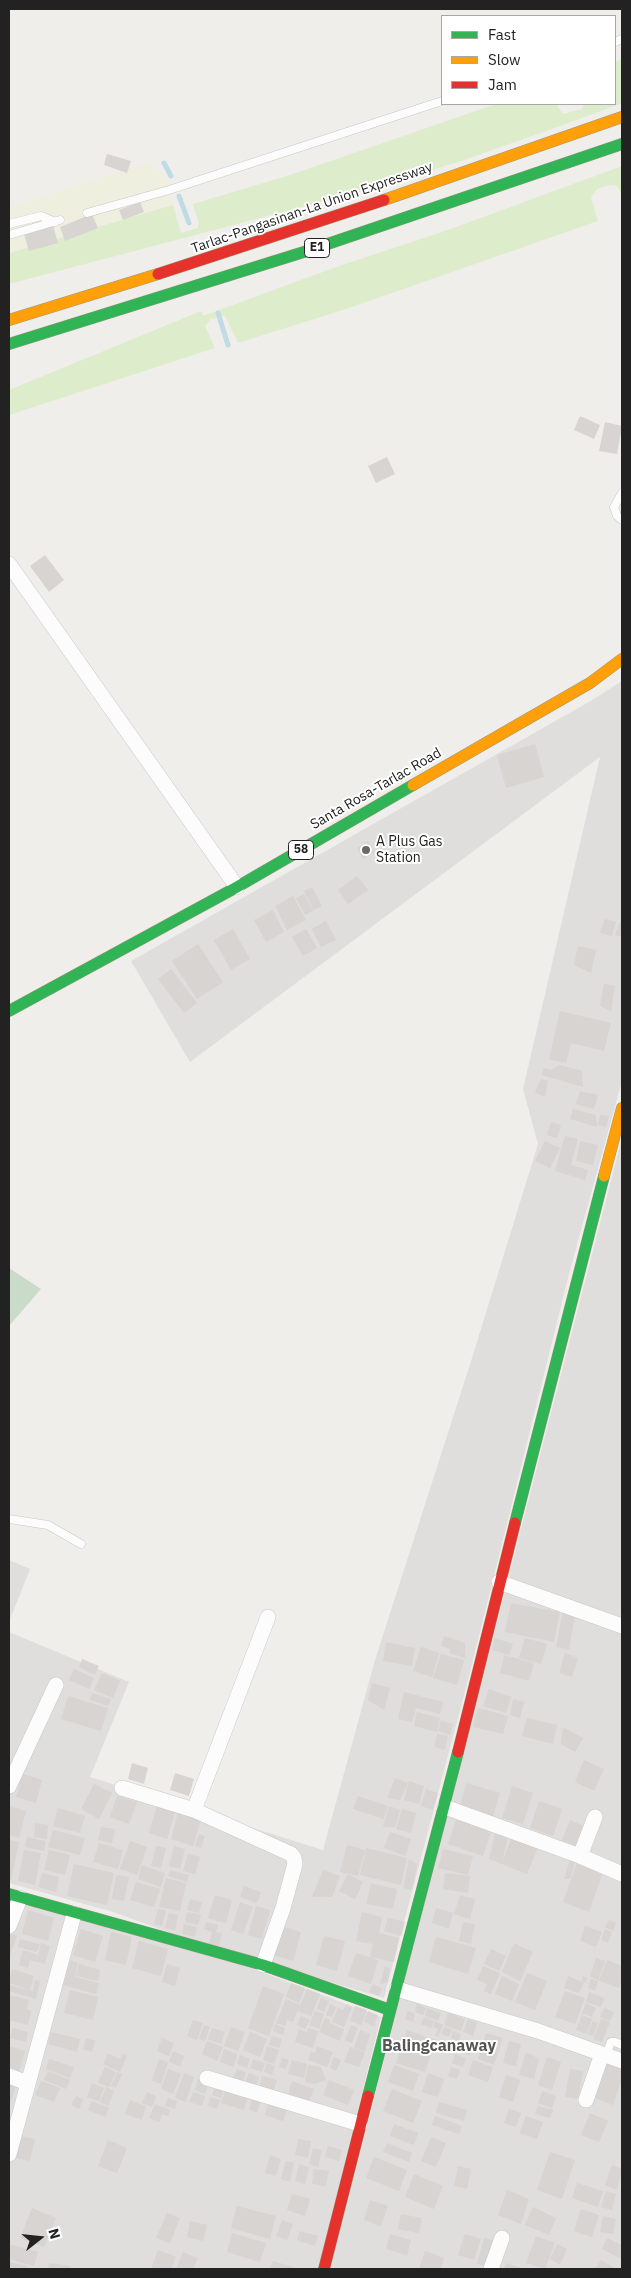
<!DOCTYPE html>
<style>
body{margin:0}
#map{position:relative;width:631px;height:2278px;overflow:hidden;background:#f0eeeb;font-family:"IBM Plex Sans",sans-serif}
canvas{display:block}
.frame{position:absolute;inset:0;border:10px solid #222;pointer-events:none}
.legend{position:absolute;left:441px;top:15px;width:175px;height:90px;box-sizing:border-box;background:#fff;border:1px solid #a7a7a7;margin:0;padding:6px 9px;list-style:none;font-size:15px;color:#222}
.legend li{display:flex;align-items:center;gap:10px;height:25px}
.legend b{width:25px;border:1px solid #a7a7a7}
.north{position:absolute;left:15px;top:2213px;width:50px;height:50px;-webkit-text-stroke:4px #fff;paint-order:stroke;rotate:74deg;font-size:14px;font-weight:700;line-height:20px;text-align:center;color:#222}
.north::after{content:'';display:block;margin:auto;width:18px;height:22px;background:#222;clip-path:polygon(50% 0,100% 100%,50% 72%,0 100%)}
</style>
<div id="map">
<canvas width="631" height="2278"></canvas>
<div class="frame"></div>
<ul class="legend">
<li><b style="height:6px;background:#30b455"></b>Fast</li>
<li><b style="height:6px;background:#ff9f0a"></b>Slow</li>
<li><b style="height:6px;background:#e5322d"></b>Jam</li>
</ul>
<div class="north">N</div>
</div>
<script>
const c = document.querySelector('canvas').getContext('2d');
c.lineJoin = 'round';
function fillPath(path, color) { c.fillStyle = color; c.fill(path, 'evenodd'); }
const shape = rows => new Path2D(rows.map(r => 'M' + r).join(''));
function trace(path, color, width, dash) { c.strokeStyle = color; c.lineWidth = width; c.lineCap = dash ? 'butt' : 'round'; c.setLineDash(dash || []); c.stroke(path); }
function label(font, color, halo, rows, align = 'center') {
  c.font = font + ' "IBM Plex Sans",sans-serif'; c.lineWidth = 4; c.setLineDash([]); c.textBaseline = 'middle'; c.strokeStyle = halo; c.fillStyle = color; for (const [text, x, y, turn = 0] of rows) {
    c.save(); c.translate(x, y); c.rotate((+turn || 0) * Math.PI / 180); c.textAlign = isNaN(turn) ? turn : align; if (halo) c.strokeText(text, 0, 0); c.fillText(text, 0, 0); c.restore();
  }
}
fillPath(shape([
 [622,681,622,1081,569,1274,468,1680,384,1998,196,1942,113,1912,9,1883,9,1632,129,1682,90,1777,323,1850,375,1660,472,1358,538,1144,523,1089,600,757,190,1062,131,961,589,702],
 [622,1138,622,2269,330,2269],
 [9,1560,30,1569,9,1622],
 [9,1899,251,1968,381,2017,318,2269,9,2269]
]), '#dfdedc');
fillPath(shape([
 [149,162,168,180,173,205,9,253,9,207]
]), '#efefdf');
fillPath(shape([
 [622,59,622,103,563,125,464,160,378,187,9,284,9,253,173,205,181,233,197,228,199,224,193,204,290,175,496,104,556,104,563,114,582,109,584,104,615,104,615,62],
 [622,166,622,196,617,186,610,185,597,189,591,197,598,221,349,308,238,343,225,316,211,319,205,326,215,348,9,415,9,390,201,311,203,316,339,266,448,230]
]), '#ddeccb');
fillPath(shape([
 [9,1268,41,1289,9,1326]
]), '#cadbca');
trace(shape([
 [164,163,171,176],
 [179,196,189,223],
 [218,313,228,345]
]), '#bfdbe3', 5);
fillPath(shape([
 [107,154,131,161,127,173,104,165],
 [140,202,144,212,123,220,119,210],
 [92,214,98,228,65,241,60,227],
 [53,225,58,243,29,251,24,234],
 [580,416,600,425,594,439,574,430],
 [605,422,622,426,617,454,599,451],
 [387,457,395,474,376,483,368,466],
 [45,555,64,580,49,592,30,566],
 [535,744,544,777,506,788,497,755],
 [368,841,375,852,363,859,357,848],
 [357,876,368,890,348,904,338,890],
 [312,887,322,906,313,910,304,891],
 [304,894,313,911,305,915,296,898],
 [293,896,306,920,287,930,275,906],
 [273,910,284,932,266,942,254,920],
 [605,919,616,922,612,936,600,933],
 [326,921,336,940,321,947,312,929],
 [620,922,622,923,622,937,615,935],
 [233,929,250,959,231,970,214,940],
 [306,929,317,948,303,956,292,937],
 [198,944,223,982,197,999,172,961],
 [578,946,596,950,591,973,574,965],
 [171,969,197,1003,184,1013,158,979],
 [604,984,615,986,611,1011,600,1006],
 [560,1011,611,1023,604,1051,571,1043,566,1063,549,1059],
 [559,1065,582,1071,583,1087,542,1075,544,1068,551,1070],
 [541,1079,548,1081,545,1097,535,1092],
 [580,1091,598,1095,594,1109,576,1104],
 [573,1109,596,1115,597,1127,570,1119],
 [600,1115,609,1116,606,1127,598,1125],
 [551,1122,561,1125,557,1138,547,1135],
 [565,1136,578,1139,571,1165,588,1170,585,1180,555,1171],
 [545,1141,560,1148,550,1168,535,1161],
 [580,1141,598,1145,593,1165,576,1161],
 [511,1603,560,1612,554,1642,505,1632],
 [563,1611,575,1614,569,1650,556,1647],
 [444,1636,465,1643,465,1658,450,1653,450,1649,441,1646],
 [495,1638,513,1644,509,1655,492,1650],
 [525,1638,547,1644,541,1664,519,1658],
 [386,1642,415,1648,412,1666,383,1661],
 [421,1647,439,1653,432,1677,413,1671],
 [565,1653,578,1658,572,1677,559,1673],
 [441,1654,464,1660,457,1685,433,1678],
 [504,1655,534,1663,529,1681,500,1673],
 [82,1659,99,1666,95,1675,79,1667],
 [74,1669,94,1678,89,1689,69,1680],
 [102,1673,120,1681,113,1698,94,1690],
 [372,1683,390,1688,384,1710,368,1700],
 [489,1689,511,1697,506,1713,483,1706],
 [404,1692,443,1702,440,1714,416,1708,412,1722,398,1719],
 [92,1693,111,1699,108,1706,90,1700],
 [68,1696,108,1708,101,1731,61,1719],
 [513,1699,524,1702,520,1718,510,1715],
 [478,1708,508,1716,503,1734,473,1727],
 [417,1712,440,1718,437,1732,414,1726],
 [527,1718,557,1725,553,1744,522,1736],
 [441,1721,453,1724,450,1735,438,1731],
 [563,1727,583,1738,575,1752,561,1744],
 [437,1734,448,1736,445,1750,434,1747],
 [584,1760,604,1769,594,1791,575,1782],
 [132,1763,148,1768,144,1784,128,1779],
 [175,1773,194,1779,189,1796,170,1790],
 [23,1774,42,1780,36,1803,16,1797],
 [395,1778,408,1783,400,1800,387,1798],
 [409,1781,424,1786,419,1804,404,1800],
 [466,1783,500,1793,493,1816,460,1806],
 [94,1784,112,1793,99,1819,81,1809],
 [512,1786,533,1793,523,1824,502,1818],
 [426,1789,438,1793,433,1810,421,1806],
 [117,1796,137,1802,129,1824,110,1817],
 [358,1796,388,1806,384,1819,353,1809],
 [539,1801,562,1809,553,1836,530,1828],
 [9,1806,26,1811,19,1838,9,1835],
 [157,1806,175,1812,167,1839,149,1833],
 [389,1806,400,1810,395,1827,383,1827],
 [58,1808,85,1816,80,1833,53,1826],
 [402,1809,416,1813,411,1833,396,1829],
 [178,1812,201,1819,193,1846,171,1839],
 [457,1817,492,1829,483,1856,448,1844],
 [570,1820,586,1827,578,1847,562,1840],
 [35,1823,48,1825,47,1839,34,1837],
 [101,1827,115,1829,112,1843,98,1840],
 [53,1830,85,1838,80,1855,48,1847],
 [390,1832,411,1839,405,1856,384,1848],
 [495,1833,508,1836,502,1863,512,1836,538,1847,527,1874,489,1859],
 [199,1834,205,1836,201,1848,195,1846],
 [27,1837,46,1841,44,1851,25,1847],
 [9,1840,19,1842,11,1880,9,1879],
 [130,1841,147,1847,137,1875,120,1869],
 [99,1843,123,1850,118,1869,93,1862],
 [347,1845,365,1850,358,1876,340,1872],
 [156,1846,166,1848,161,1868,151,1866],
 [174,1846,185,1849,180,1869,169,1866],
 [366,1848,407,1858,401,1885,360,1875],
 [443,1849,473,1856,468,1875,438,1868],
 [24,1850,41,1853,35,1885,18,1881],
 [49,1850,70,1855,65,1875,44,1870],
 [188,1854,200,1857,195,1874,183,1871],
 [409,1859,417,1864,412,1890,403,1888],
 [570,1859,575,1863,570,1879,564,1879],
 [578,1860,604,1869,589,1912,563,1902],
 [74,1864,114,1873,107,1905,67,1896],
 [142,1865,165,1873,161,1887,138,1879],
 [170,1870,189,1875,187,1882,168,1876],
 [323,1870,340,1876,332,1897,312,1897],
 [42,1873,59,1877,56,1892,38,1887],
 [445,1873,470,1876,468,1893,443,1889],
 [348,1874,363,1882,355,1899,339,1891],
 [116,1875,129,1877,124,1901,112,1899],
 [166,1878,186,1883,180,1911,159,1907],
 [136,1882,160,1889,154,1907,130,1900],
 [371,1883,397,1889,393,1909,366,1904],
 [244,1886,261,1892,257,1903,240,1897],
 [215,1895,232,1900,226,1923,208,1918],
 [460,1895,475,1899,470,1919,454,1914],
 [190,1899,202,1902,199,1913,187,1910],
 [240,1902,253,1907,243,1934,231,1930],
 [256,1906,270,1910,262,1939,248,1935],
 [436,1908,453,1913,449,1929,432,1923],
 [158,1909,166,1910,162,1926,154,1924],
 [28,1910,54,1918,48,1941,22,1934],
 [187,1912,201,1915,198,1925,185,1922],
 [362,1912,382,1917,379,1933,399,1938,394,1962,370,1957,373,1944,356,1941],
 [169,1913,178,1915,175,1930,165,1928],
 [388,1918,405,1922,401,1936,384,1931],
 [609,1920,616,1923,613,1931,605,1927],
 [206,1922,218,1925,216,1932,222,1933,219,1946,209,1944,212,1932,204,1929],
 [463,1922,475,1924,471,1944,459,1941],
 [184,1924,197,1927,195,1937,182,1934],
 [281,1926,301,1932,293,1961,273,1955],
 [585,1926,602,1932,596,1947,580,1941],
 [81,1929,103,1936,95,1962,73,1955],
 [605,1929,612,1932,608,1943,601,1940],
 [111,1932,132,1937,126,1965,105,1960],
 [9,1933,17,1936,9,1958],
 [324,1936,345,1941,337,1971,316,1965],
 [436,1937,476,1948,468,1974,429,1962],
 [20,1939,40,1944,37,1952,18,1947],
 [139,1941,168,1949,161,1976,132,1968],
 [41,1943,50,1946,45,1964,30,1960,28,1968,19,1965,23,1950,38,1955],
 [514,1943,533,1952,520,1981,502,1972],
 [491,1949,506,1956,499,1971,484,1964],
 [356,1953,378,1960,371,1984,348,1976],
 [596,1958,605,1961,598,1980,590,1977],
 [69,1960,78,1963,75,1977,99,1983,96,1994,63,1985],
 [607,1960,622,1966,622,1980,619,1988,599,1981],
 [79,1964,100,1970,98,1981,76,1976],
 [167,1964,180,1968,175,1986,162,1982],
 [385,1966,390,1969,388,1982,380,1984],
 [483,1966,500,1973,491,1994,484,1991,487,1984,477,1980],
 [12,1969,34,1976,30,1990,9,1983],
 [527,1973,547,1981,535,2010,515,2002],
 [502,1976,519,1984,512,2001,495,1994],
 [568,1976,582,1982,583,1976,587,1978,586,1983,584,1982,579,1993,564,1988],
 [591,1979,598,1981,595,1991,588,1988],
 [35,1980,40,1981,36,1999,9,1991,9,1985,33,1991],
 [291,1983,305,1988,299,2003,286,1997],
 [373,1984,382,1988,379,1996,369,1992],
 [263,1986,284,1994,269,2036,248,2028],
 [307,1989,320,1994,311,2016,298,2011],
 [70,1990,98,1997,93,2020,64,2013],
 [565,1991,585,1998,575,2024,555,2017],
 [589,1992,604,1998,601,2007,586,2002],
 [9,1995,29,2000,27,2009,31,2011,28,2025,9,2020],
 [321,1998,329,2001,324,2012,317,2009],
 [286,1999,300,2005,293,2022,287,2020,285,2026,276,2023],
 [586,2003,596,2008,592,2017,582,2013],
 [330,2004,336,2007,332,2017,326,2015],
 [417,2004,426,2008,423,2015,415,2012],
 [346,2005,352,2007,344,2027,332,2022,338,2008,343,2010],
 [355,2006,367,2010,361,2025,350,2021],
 [427,2008,441,2013,438,2021,425,2016],
 [604,2008,614,2012,610,2021,600,2017],
 [315,2011,324,2014,319,2029,309,2025],
 [368,2011,378,2015,374,2026,364,2022],
 [408,2011,415,2014,413,2022,405,2019],
 [448,2013,465,2019,461,2031,444,2025],
 [582,2015,592,2019,587,2034,576,2030],
 [301,2016,310,2020,305,2029,297,2025],
 [424,2017,434,2021,431,2028,421,2024],
 [325,2018,330,2020,329,2023,344,2029,340,2041,319,2032],
 [468,2019,477,2023,473,2036,463,2032],
 [601,2019,610,2022,602,2042,593,2039],
 [193,2020,203,2023,197,2040,187,2036],
 [435,2021,443,2025,438,2037,435,2036,438,2029,433,2027],
 [593,2021,598,2023,593,2036,588,2034],
 [275,2024,285,2028,283,2035,273,2031],
 [204,2025,210,2027,205,2041,199,2039],
 [351,2025,358,2028,352,2043,345,2040],
 [231,2027,245,2032,238,2051,224,2046],
 [444,2027,452,2029,449,2037,441,2034],
 [13,2028,28,2032,26,2042,10,2038],
 [212,2028,225,2032,221,2044,208,2039],
 [308,2028,318,2031,313,2048,295,2042,299,2029,307,2032],
 [360,2030,370,2034,365,2051,354,2048],
 [407,2030,426,2037,422,2050,399,2042,402,2036,405,2037],
 [453,2031,461,2034,459,2041,451,2038],
 [51,2032,80,2039,77,2052,48,2044],
 [250,2032,267,2039,260,2057,243,2050],
 [486,2033,503,2038,494,2065,478,2059],
 [272,2036,282,2039,279,2048,269,2045],
 [428,2037,437,2040,433,2053,424,2050],
 [86,2038,95,2041,92,2052,83,2049],
 [162,2038,174,2043,169,2056,157,2051],
 [463,2040,474,2044,470,2055,460,2052],
 [207,2041,223,2047,217,2061,202,2054],
 [509,2041,521,2044,516,2066,503,2063],
 [402,2044,431,2054,425,2072,396,2063],
 [9,2046,25,2051,19,2071,9,2068],
 [267,2046,279,2050,274,2064,263,2060],
 [317,2046,333,2052,327,2067,308,2060,311,2052,315,2053],
 [350,2047,365,2052,359,2067,344,2062],
 [224,2049,237,2054,234,2067,220,2062],
 [173,2051,184,2056,180,2066,169,2062],
 [526,2052,539,2059,534,2079,519,2075],
 [108,2054,121,2059,123,2054,127,2056,120,2072,103,2064],
 [455,2054,466,2058,463,2067,452,2063],
 [240,2055,250,2059,247,2068,237,2064],
 [334,2057,341,2060,336,2071,330,2068],
 [547,2057,561,2062,552,2090,538,2085],
 [282,2058,289,2060,286,2069,279,2067],
 [49,2059,74,2067,70,2078,46,2069],
 [159,2059,168,2062,161,2084,152,2081],
 [253,2059,265,2063,262,2072,250,2068],
 [292,2060,307,2064,304,2078,288,2074],
 [473,2060,493,2067,488,2082,468,2075],
 [608,2061,622,2066,622,2078,613,2105,595,2098],
 [267,2063,275,2066,272,2075,264,2072],
 [308,2065,321,2067,326,2080,315,2084,305,2082],
 [394,2065,419,2074,413,2091,388,2082],
 [105,2067,116,2072,109,2087,98,2082],
 [451,2067,460,2070,457,2079,448,2076],
 [168,2069,181,2074,173,2094,161,2089],
 [237,2069,246,2072,242,2084,232,2081],
 [570,2069,583,2071,578,2099,565,2097],
 [48,2071,70,2080,66,2089,44,2080],
 [117,2072,122,2074,116,2088,111,2086],
 [184,2073,194,2077,186,2102,175,2098],
 [249,2073,259,2077,256,2087,245,2083],
 [428,2073,444,2079,438,2097,422,2092],
 [506,2075,520,2080,513,2102,499,2097],
 [262,2076,277,2080,273,2092,259,2088],
 [198,2078,209,2082,205,2094,195,2090],
 [9,2080,17,2083,9,2106],
 [329,2080,354,2090,348,2105,323,2095],
 [41,2081,60,2088,54,2102,35,2095],
 [292,2081,314,2089,309,2102,288,2095],
 [92,2083,104,2088,99,2101,87,2097],
 [216,2084,224,2087,221,2098,212,2095],
 [226,2086,249,2093,244,2110,221,2103],
 [106,2087,114,2091,108,2106,100,2102],
 [392,2089,422,2101,413,2123,383,2111],
 [542,2091,556,2096,552,2108,538,2103],
 [147,2092,156,2096,152,2107,142,2103],
 [193,2092,205,2096,202,2106,189,2102],
 [254,2093,262,2096,257,2113,249,2110],
 [76,2096,83,2099,79,2109,71,2105],
 [211,2097,220,2100,217,2109,208,2106],
 [168,2098,177,2101,175,2109,165,2106],
 [270,2098,289,2104,283,2121,265,2115],
 [130,2100,146,2106,142,2120,125,2114],
 [92,2101,109,2108,105,2117,88,2110],
 [439,2102,467,2110,464,2121,436,2113],
 [155,2104,170,2110,168,2116,162,2114,159,2122,149,2118],
 [538,2106,553,2110,550,2118,535,2114],
 [509,2109,521,2113,516,2127,504,2123],
 [590,2113,608,2121,599,2142,581,2135],
 [435,2116,462,2126,459,2134,432,2125],
 [526,2116,543,2122,537,2139,520,2133],
 [394,2124,418,2133,414,2145,390,2136],
 [20,2136,35,2139,30,2161,16,2158],
 [431,2137,446,2143,436,2167,421,2161],
 [298,2139,311,2141,308,2158,295,2155],
 [108,2140,127,2148,117,2173,98,2166],
 [387,2143,412,2153,409,2162,383,2152],
 [328,2146,342,2150,339,2161,325,2157],
 [313,2148,322,2150,318,2167,309,2164],
 [550,2152,575,2160,562,2199,537,2190],
 [270,2155,281,2159,276,2176,265,2173],
 [374,2157,407,2170,399,2191,366,2178],
 [286,2161,294,2163,290,2182,281,2179],
 [299,2164,309,2167,305,2184,295,2181],
 [612,2165,622,2169,617,2190,605,2185],
 [458,2166,471,2169,467,2189,454,2186],
 [314,2169,329,2171,326,2186,312,2184],
 [414,2174,443,2186,434,2209,405,2197],
 [577,2183,603,2191,598,2207,572,2198],
 [507,2190,529,2199,521,2224,498,2215],
 [606,2191,616,2194,612,2210,601,2207],
 [292,2194,310,2199,305,2216,287,2210],
 [370,2200,388,2206,381,2226,364,2220],
 [237,2206,276,2216,270,2239,231,2228],
 [533,2207,556,2218,549,2235,525,2225],
 [32,2208,56,2218,44,2247,20,2238],
 [581,2209,599,2215,592,2237,574,2231],
 [167,2213,180,2218,170,2243,156,2238],
 [401,2214,422,2218,419,2233,398,2229],
 [603,2216,616,2219,613,2234,600,2232],
 [282,2220,293,2224,287,2240,276,2236],
 [190,2221,207,2225,203,2241,187,2237],
 [300,2231,318,2236,315,2246,297,2240],
 [232,2233,266,2243,260,2262,227,2252],
 [390,2234,411,2240,407,2255,386,2249],
 [465,2234,481,2239,474,2260,458,2255],
 [536,2236,555,2243,545,2269,526,2263],
 [484,2238,496,2241,489,2267,477,2264],
 [607,2238,622,2245,622,2259,602,2249],
 [9,2244,38,2252,34,2266,9,2259],
 [557,2244,567,2249,560,2265,550,2259],
 [158,2250,176,2257,171,2269,151,2269],
 [425,2251,444,2258,441,2269,419,2269],
 [183,2252,198,2258,193,2269,176,2269],
 [601,2260,616,2269,595,2269],
 [273,2261,299,2269,270,2269],
 [9,2262,27,2266,26,2269,9,2269],
 [49,2263,71,2266,70,2269,48,2269],
 [506,2263,524,2269,504,2269]
]), '#d7d4d2');
const lane = shape([
 [615,42,622,39],
 [87,213,169,190,442,101],
 [9,224,41,216,55,222],
 [9,235,60,220],
 [622,493,614,507,617,516,622,520],
 [9,1519,48,1525,81,1544],
 [606,2055,611,2042,615,2042,622,2045]
]);
const street = shape([
 [9,564,237,887],
 [499,1582,622,1626],
 [9,1786,56,1685],
 [122,1788,194,1810],
 [445,1807,580,1856,622,1874],
 [580,1856,595,1817],
 [9,1926,20,1898],
 [263,1965,283,1908,295,1864,294,1858,291,1854,194,1810,268,1617],
 [397,1989,538,2031,622,2061],
 [9,2076,27,2083],
 [207,2078,360,2124],
 [586,2100,602,2054],
 [9,2154,74,1914],
 [491,2269,502,2238]
]);
const fast = shape([
 [9,344,307,251,622,144],
 [9,1011,237,887,413,785],
 [515,1523,604,1176],
 [9,1894,263,1965,390,2010],
 [368,2096,458,1752]
]);
const slow = shape([
 [384,200,622,117],
 [9,320,158,274],
 [413,785,590,683,622,659],
 [604,1176,622,1108]
]);
const jam = shape([
 [158,274,384,200],
 [458,1752,515,1523],
 [324,2269,368,2096]
]);
trace(lane, '#c9c8c7', 9);
trace(street, '#c9c8c7', 16);
trace(fast, '#999a82', 12);
trace(slow, '#999a82', 12);
trace(jam, '#999a82', 12);
trace(lane, '#fdfcfc', 8);
trace(street, '#fdfcfc', 15);
trace(fast, '#30b455', 11);
trace(slow, '#ff9f0a', 11);
trace(jam, '#e5322d', 11);
for (const [x, y, r, color] of [
 [366,850,5,"#6a6968"]
]) { const dot = new Path2D(); dot.arc(x, y, r, 0, 2 * Math.PI); c.fillStyle = color; c.fill(dot); trace(dot, '#fff', 2); }
for (const [x, y, w] of [
 [317,248,25],
 [301,850,25]
]) { const box = new Path2D(); box.roundRect(x - w / 2, y - 9.5, w, 19, 4); c.fillStyle = '#fff'; c.fill(box); trace(box, '#222', 1); }
label('bold 12px', '#222', null, [
 ["E1",317,248],
 ["58",301,850]
]);
label('14px', '#222', '#fff', [
 ["Tarlac-Pangasinan-La Union Expressway",312,208,-19],
 ["Santa Rosa-Tarlac Road",376,789,-30]
]);
label('14px', '#222', '#fff', [
 ["A Plus Gas",376,842],
 ["Station",376,858]
], 'left');
label('bold 16px', '#555', '#fff', [
 ["Balingcanaway",439,2046]
]);
</script>
